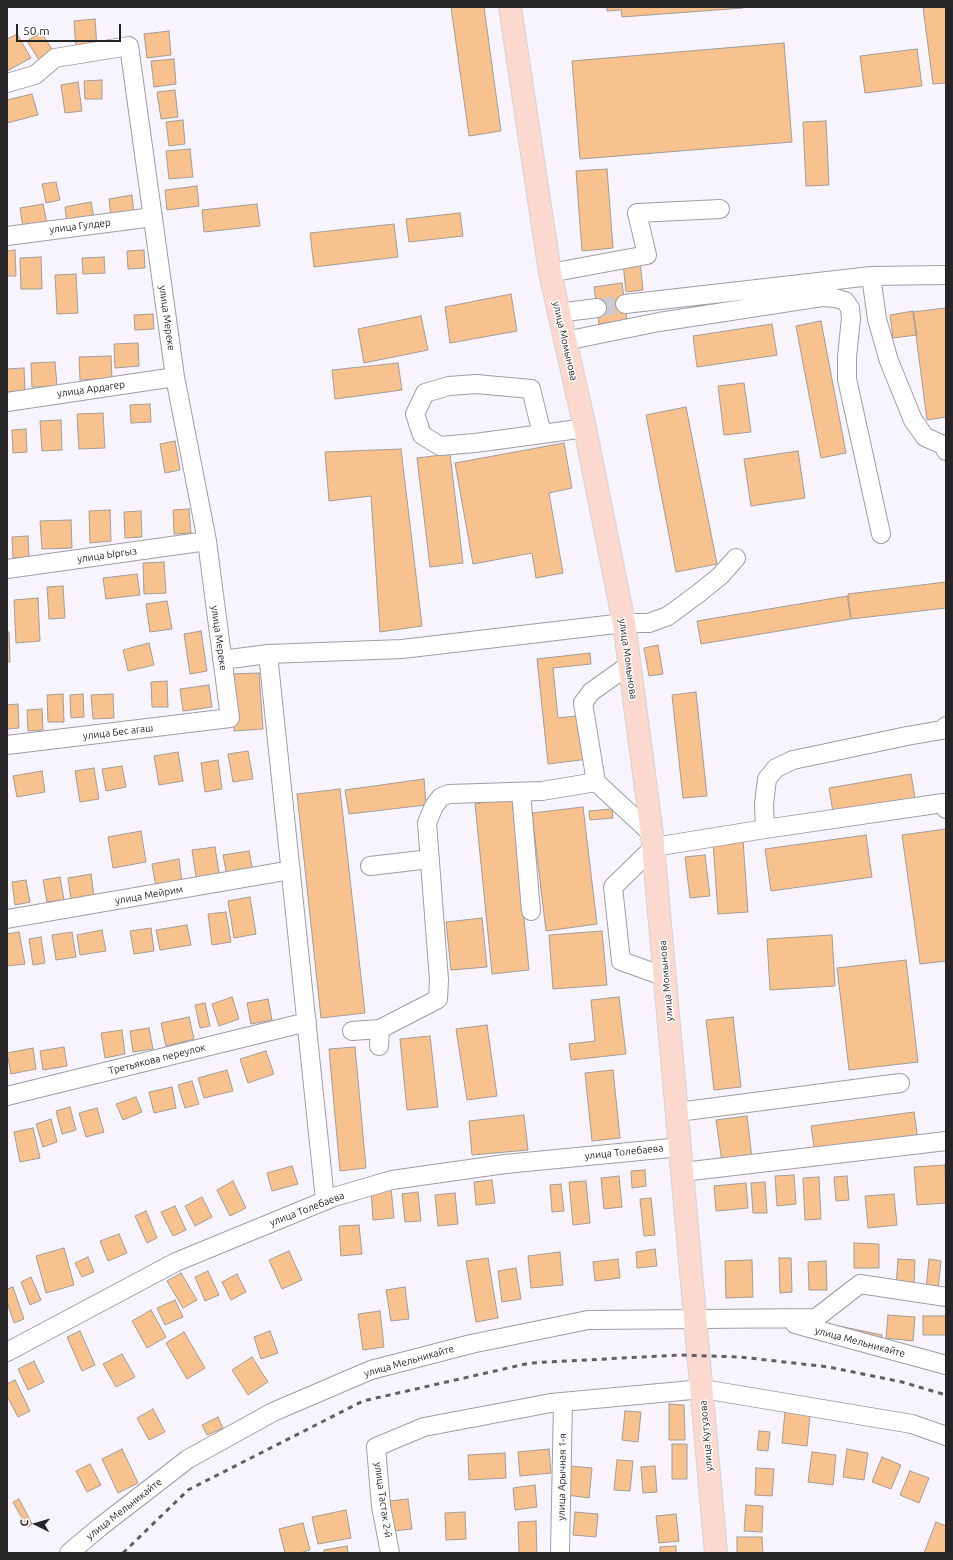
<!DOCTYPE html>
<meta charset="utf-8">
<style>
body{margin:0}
#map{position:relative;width:953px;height:1560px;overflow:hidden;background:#f8f4fd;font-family:Ubuntu,sans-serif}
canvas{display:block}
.frame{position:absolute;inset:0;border:8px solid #262427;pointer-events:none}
.north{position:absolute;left:16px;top:1504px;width:40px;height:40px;-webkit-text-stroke:3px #fff;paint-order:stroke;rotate:275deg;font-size:11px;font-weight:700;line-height:16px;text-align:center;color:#262427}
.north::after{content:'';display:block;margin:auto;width:14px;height:18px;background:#262427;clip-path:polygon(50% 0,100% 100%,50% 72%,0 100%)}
.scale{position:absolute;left:16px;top:24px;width:105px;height:18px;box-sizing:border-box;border:2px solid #262427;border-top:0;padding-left:5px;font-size:12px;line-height:14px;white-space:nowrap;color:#262427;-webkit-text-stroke:3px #fff;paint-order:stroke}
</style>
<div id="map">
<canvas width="953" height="1560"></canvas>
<div class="frame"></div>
<div class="north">С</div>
<div class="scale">50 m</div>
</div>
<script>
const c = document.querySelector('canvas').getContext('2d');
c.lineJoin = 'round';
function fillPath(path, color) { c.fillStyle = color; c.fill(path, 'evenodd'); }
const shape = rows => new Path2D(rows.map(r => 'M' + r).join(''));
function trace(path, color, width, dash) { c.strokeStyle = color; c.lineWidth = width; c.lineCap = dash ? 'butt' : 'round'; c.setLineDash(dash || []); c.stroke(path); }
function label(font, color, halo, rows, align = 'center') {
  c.font = font + ' Ubuntu,sans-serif'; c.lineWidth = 3; c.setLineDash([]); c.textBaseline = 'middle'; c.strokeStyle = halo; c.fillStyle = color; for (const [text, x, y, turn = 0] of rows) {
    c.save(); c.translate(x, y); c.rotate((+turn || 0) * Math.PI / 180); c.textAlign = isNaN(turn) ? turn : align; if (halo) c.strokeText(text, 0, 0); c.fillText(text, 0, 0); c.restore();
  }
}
const building = shape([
 [451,7,484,7,501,131,469,136,451,7],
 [607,7,743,7,743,8,622,17,621,10,607,11,607,7],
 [923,7,946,7,946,83,933,84,923,7],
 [95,19,97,47,76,48,74,21,95,19],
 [169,31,171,55,147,58,144,34,169,31],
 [41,32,53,51,39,60,27,41,41,32],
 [17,34,31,58,7,71,7,39,17,34],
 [784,43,792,142,580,159,572,61,784,43],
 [917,49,922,86,865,93,860,56,917,49],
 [174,59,176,84,154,87,151,61,174,59],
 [102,80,102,99,85,99,84,81,102,80],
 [78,82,82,111,65,113,61,85,78,82],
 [175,90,178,117,161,119,157,92,175,90],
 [32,94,38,115,7,123,7,100,32,94],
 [183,120,185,144,169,146,166,122,183,120],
 [826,121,829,185,806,186,803,122,826,121],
 [190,149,193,177,169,179,166,151,190,149],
 [607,169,613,248,582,251,576,171,607,169],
 [56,182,60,200,46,203,42,184,56,182],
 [197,186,199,206,167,210,165,190,197,186],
 [132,195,134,213,111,217,109,199,132,195],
 [91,202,94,218,67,222,65,207,91,202],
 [43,204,47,223,23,228,20,208,43,204],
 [257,204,260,226,204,232,202,210,257,204],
 [460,213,463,236,409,242,406,219,460,213],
 [394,224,398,257,314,267,310,233,394,224],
 [15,250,16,276,7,276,7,251,15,250],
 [144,250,145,268,128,269,127,251,144,250],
 [41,257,42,289,21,289,20,258,41,257],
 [104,257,105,273,83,274,82,258,104,257],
 [640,261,643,290,626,292,623,263,640,261],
 [76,274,78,313,57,314,55,275,76,274],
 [622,283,627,320,599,324,594,287,622,283],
 [511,294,517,331,450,343,445,307,511,294],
 [946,308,946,417,927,420,913,312,946,308],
 [913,311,917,335,893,338,890,315,913,311],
 [153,314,154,329,135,330,134,315,153,314],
 [421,316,428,350,364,363,358,329,421,316],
 [821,321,846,453,821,458,796,326,821,321],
 [772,324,777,355,697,367,693,336,772,324],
 [138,343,139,366,115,368,114,344,138,343],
 [111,356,112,378,80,380,79,357,111,356],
 [55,362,57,386,32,387,31,363,55,362],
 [398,363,402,390,335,399,332,370,398,363],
 [24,368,25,392,7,392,7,369,24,368],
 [744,383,751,432,724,435,718,386,744,383],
 [150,404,151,422,131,423,130,405,150,404],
 [686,407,717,564,676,572,646,415,686,407],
 [103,413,105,448,79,449,77,414,103,413],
 [61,420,62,450,42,451,40,421,61,420],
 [26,429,27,452,13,453,12,430,26,429],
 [175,441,180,470,165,473,160,444,175,441],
 [564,443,572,488,549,493,563,573,536,578,532,553,473,564,455,463,564,443],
 [401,449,422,626,380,632,371,496,329,501,325,452,401,449],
 [798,451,805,498,751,506,744,459,798,451],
 [450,454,463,563,430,567,417,458,450,454],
 [189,509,191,533,174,534,173,510,189,509],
 [110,510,111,541,90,543,89,511,110,510],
 [141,511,142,537,125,538,124,512,141,511],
 [71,520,72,548,42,549,40,521,71,520],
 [28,536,29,557,13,558,12,537,28,536],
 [164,562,166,593,144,594,143,563,164,562],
 [137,574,140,595,106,599,103,578,137,574],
 [946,582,946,608,851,619,848,594,946,582],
 [63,586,65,618,49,619,47,587,63,586],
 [847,596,851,619,701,644,697,621,847,596],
 [38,598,40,641,16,643,14,600,38,598],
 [167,601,172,629,150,632,146,604,167,601],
 [201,631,207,671,190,674,184,634,201,631],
 [7,632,9,632,10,662,7,662,7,632],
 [149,643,154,665,128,671,123,650,149,643],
 [658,645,663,674,649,676,644,648,658,645],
 [590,653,591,664,553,668,558,718,585,715,589,759,548,764,537,659,590,653],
 [259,673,263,729,234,731,231,674,259,673],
 [167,681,168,707,152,707,151,682,167,681],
 [209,685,212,707,183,711,180,689,209,685],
 [696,692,707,796,683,798,672,695,696,692],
 [63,694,64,722,48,722,47,695,63,694],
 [83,694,84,717,71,718,70,695,83,694],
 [113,694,114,718,93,719,91,695,113,694],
 [18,704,19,728,7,729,7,705,18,704],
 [42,709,43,730,28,731,27,710,42,709],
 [248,751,253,779,233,782,228,754,248,751],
 [178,752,183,781,159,785,154,756,178,752],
 [218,760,222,789,205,792,201,763,218,760],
 [122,766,126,787,106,791,102,769,122,766],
 [94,768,99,799,80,802,75,771,94,768],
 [42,771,45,792,17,797,13,776,42,771],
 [911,774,916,804,834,818,829,788,911,774],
 [424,779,426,805,349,814,345,790,424,779],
 [340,789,365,1013,321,1018,297,794,340,789],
 [512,797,529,970,492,974,475,804,512,797],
 [583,807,597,924,546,931,532,813,583,807],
 [612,809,613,818,590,820,589,811,612,809],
 [946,829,946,961,920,964,902,835,946,829],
 [141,831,146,862,113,868,108,837,141,831],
 [866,835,872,877,771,891,765,849,866,835],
 [743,840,748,912,718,914,713,842,743,840],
 [215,847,220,879,197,883,192,850,215,847],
 [249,851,253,872,227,876,223,855,249,851],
 [705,855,710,896,690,898,685,857,705,855],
 [179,859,182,882,156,887,152,864,179,859],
 [91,874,94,896,71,899,68,878,91,874],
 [60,877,64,900,47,902,43,880,60,877],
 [26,880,30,902,15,905,12,882,26,880],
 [250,897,256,934,234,938,228,901,250,897],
 [226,912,231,942,212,945,208,914,226,912],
 [482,918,487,967,451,970,446,922,482,918],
 [187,925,191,945,160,950,156,930,187,925],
 [151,928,154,951,134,954,130,931,151,928],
 [102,930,106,951,80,955,77,935,102,930],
 [602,931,607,985,553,989,549,935,602,931],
 [19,932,25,964,7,966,7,934,19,932],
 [72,932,76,957,56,960,52,935,72,932],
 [832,935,835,986,770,990,767,939,832,935],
 [41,937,45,963,33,965,29,939,41,937],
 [906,960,918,1062,849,1070,837,968,906,960],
 [232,997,239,1019,219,1026,212,1004,232,997],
 [619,997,626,1054,571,1060,569,1044,595,1041,591,1000,619,997],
 [268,999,272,1020,251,1024,247,1003,268,999],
 [205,1003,210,1026,200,1028,195,1005,205,1003],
 [189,1017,194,1039,166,1046,161,1023,189,1017],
 [733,1017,741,1087,714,1090,706,1020,733,1017],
 [487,1025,497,1096,467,1100,456,1029,487,1025],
 [149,1028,153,1049,133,1052,130,1031,149,1028],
 [122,1030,125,1054,105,1058,101,1033,122,1030],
 [430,1036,438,1107,407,1110,400,1039,430,1036],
 [64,1047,67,1066,43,1070,40,1051,64,1047],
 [355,1047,366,1168,340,1171,329,1049,355,1047],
 [33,1048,36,1069,11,1074,7,1053,33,1048],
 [266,1051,274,1074,248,1083,240,1059,266,1051],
 [227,1070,233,1091,204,1098,198,1078,227,1070],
 [613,1070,620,1138,592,1141,585,1073,613,1070],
 [192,1081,199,1104,185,1108,178,1085,192,1081],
 [172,1087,176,1108,154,1113,149,1092,172,1087],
 [136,1097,142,1112,123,1120,116,1104,136,1097],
 [70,1107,76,1130,62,1134,56,1111,70,1107],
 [97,1108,104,1132,86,1137,79,1113,97,1108],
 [914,1112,918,1140,815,1154,811,1126,914,1112],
 [524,1115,528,1150,472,1155,469,1121,524,1115],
 [747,1116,752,1158,722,1162,716,1120,747,1116],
 [51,1119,57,1142,43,1147,36,1124,51,1119],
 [33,1128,40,1158,20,1162,14,1132,33,1128],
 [945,1165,946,1203,917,1205,914,1167,945,1165],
 [292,1166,298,1184,272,1191,267,1173,292,1166],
 [645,1170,646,1186,632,1188,631,1171,645,1170],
 [794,1175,796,1204,777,1206,775,1176,794,1175],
 [619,1176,622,1207,604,1209,601,1178,619,1176],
 [847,1176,849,1200,836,1201,834,1177,847,1176],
 [819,1177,821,1219,805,1220,803,1178,819,1177],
 [492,1180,495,1203,476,1205,474,1182,492,1180],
 [233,1181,246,1208,230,1216,217,1190,233,1181],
 [586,1181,590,1223,573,1225,569,1182,586,1181],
 [765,1182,767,1213,753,1213,751,1183,765,1182],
 [746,1183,748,1208,716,1211,714,1186,746,1183],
 [561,1184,564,1211,552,1212,550,1185,561,1184],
 [391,1188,394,1218,373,1220,371,1190,391,1188],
 [418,1192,421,1221,405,1222,402,1194,418,1192],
 [455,1193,458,1224,438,1226,435,1195,455,1193],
 [894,1194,897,1225,868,1228,865,1196,894,1194],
 [202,1197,212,1217,195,1226,185,1206,202,1197],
 [651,1198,655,1235,644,1236,640,1199,651,1198],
 [175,1206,186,1230,173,1236,161,1212,175,1206],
 [146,1211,157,1238,147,1243,135,1216,146,1211],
 [359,1225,362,1254,341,1256,339,1226,359,1225],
 [119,1234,127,1253,108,1261,100,1241,119,1234],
 [854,1243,879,1244,879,1268,854,1268,854,1243],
 [64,1248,74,1285,46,1293,36,1256,64,1248],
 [655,1249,657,1266,637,1268,636,1252,655,1249],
 [289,1251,302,1280,282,1289,269,1260,289,1251],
 [560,1252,563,1285,531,1288,528,1256,560,1252],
 [88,1257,94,1272,82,1277,75,1263,88,1257],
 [488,1258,498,1318,476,1322,466,1261,488,1258],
 [779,1258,791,1258,792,1292,780,1293,779,1258],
 [618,1259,620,1278,595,1281,593,1262,618,1259],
 [898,1259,915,1260,914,1288,896,1287,898,1259],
 [929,1259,941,1261,938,1290,926,1288,929,1259],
 [752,1260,753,1297,726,1298,725,1261,752,1260],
 [826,1261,827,1290,809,1290,808,1262,826,1261],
 [516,1268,521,1299,502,1302,498,1271,516,1268],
 [208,1271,219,1295,205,1301,195,1277,208,1271],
 [181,1273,197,1300,183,1308,167,1281,181,1273],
 [237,1274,246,1292,231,1300,222,1282,237,1274],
 [31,1277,41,1300,30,1305,21,1282,31,1277],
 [13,1287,24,1319,14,1323,7,1302,7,1289,13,1287],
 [405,1287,409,1319,391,1321,386,1290,405,1287],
 [175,1300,183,1317,165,1325,157,1308,175,1300],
 [151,1310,166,1337,147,1348,132,1321,151,1310],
 [380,1311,384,1347,363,1350,358,1314,380,1311],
 [888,1315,915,1317,913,1341,886,1338,888,1315],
 [923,1316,946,1316,946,1335,923,1335,923,1316],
 [839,1326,882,1335,880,1344,837,1334,839,1326],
 [80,1331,95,1365,82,1371,67,1337,80,1331],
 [270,1331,278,1353,261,1359,254,1337,270,1331],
 [184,1332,205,1368,187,1379,166,1343,184,1332],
 [122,1354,135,1377,116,1387,103,1364,122,1354],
 [252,1357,268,1382,248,1395,232,1370,252,1357],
 [34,1361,44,1382,28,1390,18,1369,34,1361],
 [15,1380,30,1411,18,1417,7,1396,7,1384,15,1380],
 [669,1404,684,1405,685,1440,669,1440,669,1404],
 [153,1409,165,1432,149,1440,137,1418,153,1409],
 [625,1411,641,1412,638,1442,622,1440,625,1411],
 [785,1412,810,1416,807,1446,782,1443,785,1412],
 [218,1417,223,1428,207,1435,202,1425,218,1417],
 [759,1431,770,1432,768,1451,757,1450,759,1431],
 [672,1444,687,1444,687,1479,672,1479,672,1444],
 [122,1449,138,1483,118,1493,102,1459,122,1449],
 [549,1449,551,1473,520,1476,518,1452,549,1449],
 [847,1449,868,1453,864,1480,843,1477,847,1449],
 [812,1452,836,1455,833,1485,808,1482,812,1452],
 [505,1453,506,1478,469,1480,468,1455,505,1453],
 [882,1457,901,1465,891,1489,872,1482,882,1457],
 [617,1460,633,1461,630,1491,614,1490,617,1460],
 [90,1464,101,1485,87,1492,76,1471,90,1464],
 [570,1466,592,1468,589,1498,567,1495,570,1466],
 [655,1466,657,1492,643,1493,641,1467,655,1466],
 [756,1468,774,1469,772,1496,755,1495,756,1468],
 [910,1471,929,1478,919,1503,900,1495,910,1471],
 [535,1485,537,1507,515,1510,513,1488,535,1485],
 [19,1499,32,1524,27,1527,13,1502,19,1499],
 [408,1499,412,1529,393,1531,389,1501,408,1499],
 [746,1505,763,1506,762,1532,744,1531,746,1505],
 [346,1510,351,1538,318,1544,312,1517,346,1510],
 [465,1512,466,1539,446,1540,445,1513,465,1512],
 [575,1512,598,1514,596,1537,573,1535,575,1512],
 [676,1514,679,1541,659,1543,656,1516,676,1514],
 [536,1521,537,1553,519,1553,518,1522,536,1521],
 [936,1522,946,1526,946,1553,924,1553,936,1522],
 [303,1523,310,1550,300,1553,285,1553,279,1529,303,1523],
 [737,1537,762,1537,763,1553,737,1553,737,1537],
 [347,1546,348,1553,324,1553,324,1550,347,1546],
 [676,1546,676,1553,660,1553,660,1547,676,1546]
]);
fillPath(building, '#f8c28f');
trace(building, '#a39c95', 1);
trace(shape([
 [597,308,625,304]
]), '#cecad2', 18, [18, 9]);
const minor = shape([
 [7,83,35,75,55,58,129,46,175,377,207,541,230,718,7,745],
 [7,236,153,217],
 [550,273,647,255,637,213,720,209],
 [871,276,877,319,889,361,913,420,925,437,943,445,946,451],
 [625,304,871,276,946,275],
 [558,313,597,308],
 [565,341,659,322,822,297,835,298,845,301,850,308,851,318,847,357,847,379,881,534],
 [7,402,175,377],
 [542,434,531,389,476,384,449,386,425,393,415,414,422,435,440,446,475,443,542,434,585,428],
 [7,569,207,541],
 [268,654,325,1200],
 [222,660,268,654,402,649,624,623,649,623,668,616,699,593,720,576,736,558],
 [629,665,591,692,583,703,596,782,652,834],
 [521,792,531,911],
 [765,829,764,804,767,779,776,768,793,760,907,736,942,730,946,726],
 [370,866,430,859],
 [7,919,291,870],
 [666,977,621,961,613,887,654,847,765,829,943,803,946,809],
 [352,1031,380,1029],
 [379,1046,380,1029,438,999,439,980,427,823,434,806,441,797,449,794,542,791,596,782],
 [7,1096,307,1022],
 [678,1112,900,1083],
 [683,1172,946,1141],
 [795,1324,946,1365],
 [7,1352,176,1262,334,1197,392,1180,505,1164,681,1147],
 [69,1553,100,1527,188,1459,273,1412,371,1370,471,1344,588,1320,816,1318,860,1284,946,1297],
 [390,1553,381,1506,376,1447,424,1427,551,1403,703,1389,912,1424,946,1436],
 [560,1553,563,1402]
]);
const major = shape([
 [510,7,550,273,585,428,624,623,652,834,716,1553]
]);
trace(minor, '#a09ca5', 20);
trace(major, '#d4d3d4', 24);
trace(minor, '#fff', 18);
trace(major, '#fbd9cf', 22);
trace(shape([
 [123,1553,188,1490,363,1401,530,1363,679,1355,740,1357,829,1367,902,1382,946,1395]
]), '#615f64', 3, [5, 5]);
label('10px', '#262427', '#fff', [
 ["улица Гулдер",80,226,-7],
 ["улица Мереке",167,318,82],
 ["улица Момынова",565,341,77],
 ["улица Ардагер",91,389,-8],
 ["улица Ыргыз",107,555,-8],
 ["улица Мереке",219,638,82],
 ["улица Момынова",628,659,82],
 ["улица Бес агаш",118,732,-7],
 ["улица Мейрим",149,895,-10],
 ["улица Момынова",666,981,-95],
 ["Третьякова переулок",157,1059,-14],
 ["улица Толебаева",624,1152,-6],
 ["улица Толебаева",307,1209,-21],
 ["улица Мельникайте",860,1342,15],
 ["улица Мельникайте",409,1361,-16],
 ["улица Кутузова",706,1436,-95],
 ["улица Арычная 1-я",562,1477,-89],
 ["улица Тастак 2-й",383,1500,82],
 ["улица Мельникайте",124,1509,-38]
]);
</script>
